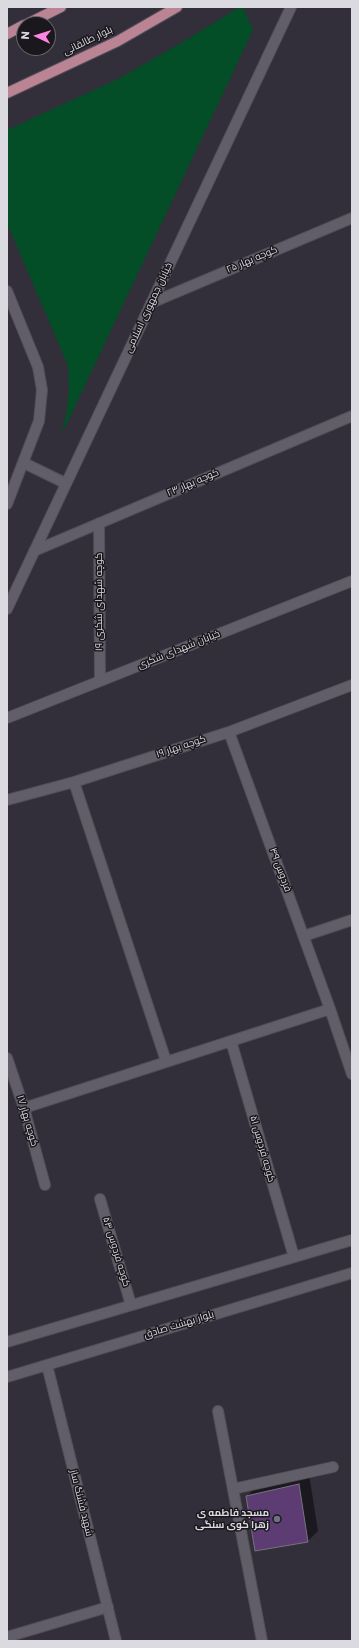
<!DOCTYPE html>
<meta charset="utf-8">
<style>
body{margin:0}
#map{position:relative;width:359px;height:1648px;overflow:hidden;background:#332f3a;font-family:Poppins,sans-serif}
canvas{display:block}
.frame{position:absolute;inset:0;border:8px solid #dcdae1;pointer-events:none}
.north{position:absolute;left:16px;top:16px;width:40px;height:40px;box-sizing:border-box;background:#1a181d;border:1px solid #68666b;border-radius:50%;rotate:274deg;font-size:11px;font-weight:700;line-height:16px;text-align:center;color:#dcdae1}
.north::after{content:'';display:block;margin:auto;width:14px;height:18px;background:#fe86e0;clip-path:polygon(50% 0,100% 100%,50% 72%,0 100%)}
</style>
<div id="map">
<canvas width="359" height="1648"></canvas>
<div class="frame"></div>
<div class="north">N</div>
</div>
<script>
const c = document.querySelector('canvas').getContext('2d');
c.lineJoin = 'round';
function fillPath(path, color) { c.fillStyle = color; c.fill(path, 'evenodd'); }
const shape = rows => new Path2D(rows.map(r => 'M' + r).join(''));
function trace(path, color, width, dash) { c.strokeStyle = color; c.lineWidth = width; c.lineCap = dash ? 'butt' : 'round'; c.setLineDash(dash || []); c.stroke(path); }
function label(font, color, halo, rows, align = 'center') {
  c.font = font + ' Poppins,Cairo,sans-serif'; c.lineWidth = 3; c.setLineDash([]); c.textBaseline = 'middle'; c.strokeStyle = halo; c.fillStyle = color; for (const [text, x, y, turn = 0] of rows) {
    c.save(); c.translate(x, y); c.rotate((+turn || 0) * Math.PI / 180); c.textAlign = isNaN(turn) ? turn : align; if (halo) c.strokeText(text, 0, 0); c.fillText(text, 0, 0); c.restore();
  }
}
fillPath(shape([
 [240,7,243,7,253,30,61,436,66,415,69,390,68,366,7,223,7,130,118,79,181,43]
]), '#034d27');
fillPath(shape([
 [309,1474,318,1531,308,1541,247,1496,257,1486]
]), '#0007');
const building = shape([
 [299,1484,308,1542,255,1551,246,1496,299,1484]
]);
fillPath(building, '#5d3c73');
trace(building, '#78727d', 1);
const minor = shape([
 [7,291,38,367,42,390,39,421,7,504],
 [151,303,352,218],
 [24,463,65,483],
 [99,523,100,681],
 [34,551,352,416],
 [7,609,291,7],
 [7,718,352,581],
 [229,732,330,1009,352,1074],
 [74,782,166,1061],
 [7,800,74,782,229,732,352,685],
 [304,936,352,920],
 [231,1041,294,1257],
 [7,1058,24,1108,45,1185],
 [24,1108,330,1009],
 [100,1199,131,1305],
 [7,1342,352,1240],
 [47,1365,116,1641],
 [7,1377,352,1273],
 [218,1411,262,1641],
 [233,1489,333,1467],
 [7,1637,108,1607]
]);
const major = shape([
 [27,24,61,7],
 [7,34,24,25],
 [7,93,118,41,177,7]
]);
trace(minor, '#514e57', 12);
trace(major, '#514e57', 12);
trace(minor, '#625e69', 10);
trace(major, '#ba8495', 10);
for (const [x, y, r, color] of [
 [277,1519,4,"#6b7280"]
]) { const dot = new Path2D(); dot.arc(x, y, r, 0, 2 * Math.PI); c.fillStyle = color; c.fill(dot); trace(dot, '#1a181d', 1.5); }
label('10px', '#dcdae1', '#1a181d', [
 ["بلوار طالقانی",88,41,-26],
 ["کوچه بهار ۲۵",252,260,-23],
 ["خیابان جمهوری اسلامی",149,308,-65],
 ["کوچه بهار ۲۳",193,483,-23],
 ["کوچه شهدای شکری ۱۹",99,602,-90],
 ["خیابان شهدای شکری",179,650,-22],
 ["کوچه بهار ۱۹",181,747,-18],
 ["فردوس ۴۹",280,870,70],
 ["کوچه بهار ۱۷",27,1121,74],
 ["کوچه فردوس ۵۱",262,1149,74],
 ["کوچه فردوس ۵۳",116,1252,73],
 ["بلوار بهشت صادق",179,1325,-17],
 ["شهید فشنگ ساز",81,1503,76]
]);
label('bold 10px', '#dcdae1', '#1a181d', [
 ["مسجد فاطمه ی",269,1513],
 ["زهرا کوی سنگی",269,1525]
], 'right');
</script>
